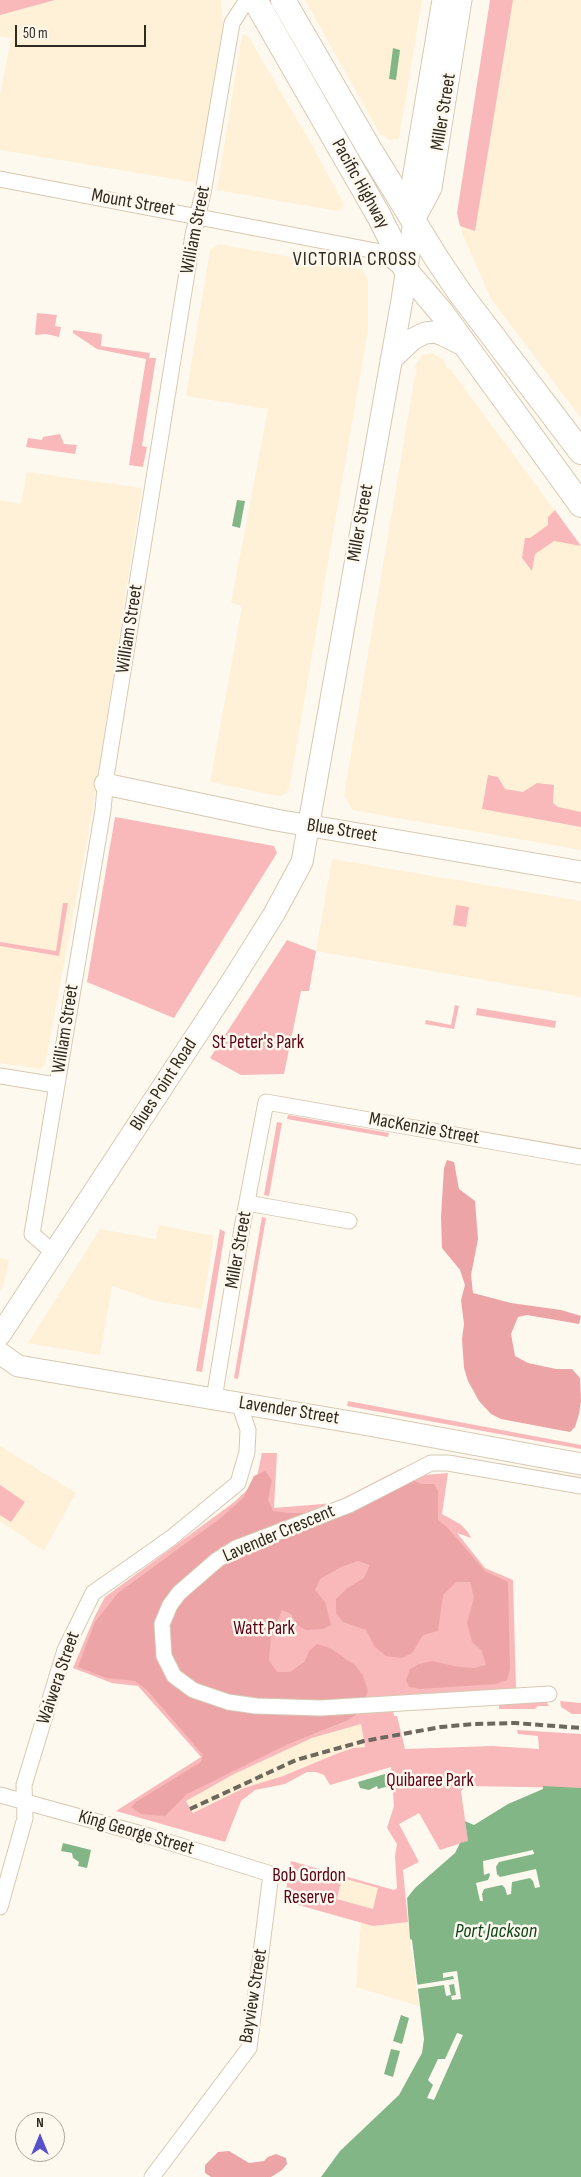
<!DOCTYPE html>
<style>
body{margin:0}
#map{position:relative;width:581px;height:2177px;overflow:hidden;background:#fef9ef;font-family:"Sofia Sans Condensed",sans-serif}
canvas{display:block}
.north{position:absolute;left:15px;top:2112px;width:50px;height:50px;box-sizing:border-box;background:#fef9ef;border:1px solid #aca69d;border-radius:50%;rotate:0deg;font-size:14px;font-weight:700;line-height:20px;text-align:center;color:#302a21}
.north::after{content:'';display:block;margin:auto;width:18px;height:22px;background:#5752ca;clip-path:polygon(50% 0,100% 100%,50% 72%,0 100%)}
.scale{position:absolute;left:15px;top:25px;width:131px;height:22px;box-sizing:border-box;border:2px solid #302a21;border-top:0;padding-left:6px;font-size:15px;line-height:18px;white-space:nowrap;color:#302a21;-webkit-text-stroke:4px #fef9ef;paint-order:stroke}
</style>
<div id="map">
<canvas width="581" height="2177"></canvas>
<div class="north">N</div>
<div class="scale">50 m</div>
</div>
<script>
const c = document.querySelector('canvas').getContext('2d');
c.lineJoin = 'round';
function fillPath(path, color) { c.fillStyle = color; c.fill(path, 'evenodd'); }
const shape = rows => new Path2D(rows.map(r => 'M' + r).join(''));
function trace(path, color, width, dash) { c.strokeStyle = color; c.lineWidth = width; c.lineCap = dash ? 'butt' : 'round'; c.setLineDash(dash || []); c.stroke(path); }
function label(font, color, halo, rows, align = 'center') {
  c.font = font + ' "Sofia Sans Condensed",sans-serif'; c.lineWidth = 5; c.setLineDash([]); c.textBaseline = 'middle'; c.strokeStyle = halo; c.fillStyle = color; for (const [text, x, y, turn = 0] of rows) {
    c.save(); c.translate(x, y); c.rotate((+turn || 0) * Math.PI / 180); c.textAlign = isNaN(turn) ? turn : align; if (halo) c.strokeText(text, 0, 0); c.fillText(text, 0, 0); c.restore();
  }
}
fillPath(shape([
 [0,0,221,0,223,24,197,183,0,150,0,95,11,38,0,36],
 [305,0,422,0,399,139,389,140,380,134],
 [491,0,581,0,581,418,491,299,462,233,460,196],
 [242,35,248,36,313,147,345,206,337,211,217,190],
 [218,244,363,270,368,280,368,330,289,789,283,795,279,796,210,782,242,606,231,603,268,409,186,396,210,250],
 [432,353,444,360,447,369,450,369,581,546,581,850,352,810,344,795,415,376,417,375,415,366,422,355],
 [27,472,142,488,92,814,45,1065,41,1069,0,1063,0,500,21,504],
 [332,859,581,901,581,997,316,951],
 [159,1225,214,1236,202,1309,155,1301,112,1286,100,1355,28,1343,100,1229,156,1239],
 [0,1258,9,1260,4,1284,0,1291],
 [0,1446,76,1493,44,1551,0,1521],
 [361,1724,365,1747,353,1748,336,1754,283,1776,244,1788,193,1813,186,1801,234,1774,312,1738],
 [342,1878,379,1888,373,1909,336,1899],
 [361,1922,373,1926,408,1922,419,2006,356,1987]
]), '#fff1d8');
fillPath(shape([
 [0,0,55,0,0,15],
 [490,0,513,0,475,231,460,226,457,213],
 [37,313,57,315,55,326,61,327,59,337,46,334,35,335],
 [73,330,102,334,101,346,150,353,149,358,156,358,142,446,147,447,143,467,129,465,146,359,97,349,73,333],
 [60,434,64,444,77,445,75,454,26,447,28,438,42,440,43,437],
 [555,510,581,546,554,541,535,554,532,571,522,558,525,538,530,538,548,525,548,517],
 [488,775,498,777,505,789,523,792,537,783,554,785,553,803,558,807,581,812,581,827,482,809],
 [115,817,274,846,277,853,174,1018,87,982],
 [63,903,68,903,59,956,0,946,0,942,56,951],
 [456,905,469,907,466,927,453,925],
 [287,940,316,951,309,991,301,991,284,1074,241,1075,210,1058],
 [455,1005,459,1006,454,1029,425,1024,426,1020,451,1025],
 [477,1008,556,1021,555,1028,476,1015],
 [288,1115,389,1133,388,1137,287,1119],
 [277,1122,282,1123,269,1196,264,1195],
 [262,1217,266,1218,238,1379,234,1378],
 [220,1229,225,1232,202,1372,196,1371],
 [348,1401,581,1445,581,1449,347,1406],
 [262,1453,277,1453,274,1508,334,1503,402,1468,413,1476,448,1473,442,1514,460,1524,468,1532,471,1538,457,1533,485,1568,513,1580,516,1689,391,1696,394,1716,397,1716,405,1749,492,1746,539,1749,538,1736,518,1734,517,1730,581,1734,581,1788,466,1786,461,1791,468,1841,440,1850,419,1813,399,1824,419,1862,403,1870,408,1922,373,1926,284,1901,291,1861,394,1890,397,1888,395,1856,397,1844,387,1828,394,1806,391,1767,330,1785,324,1775,316,1772,307,1772,285,1784,255,1790,241,1801,225,1842,116,1811,201,1757,138,1686,112,1683,73,1668,95,1616,105,1597,233,1503,256,1482],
 [361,1724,365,1747,353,1748,336,1754,283,1776,244,1788,193,1813,186,1801,234,1774,312,1738],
 [342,1878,378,1888,373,1909,337,1899],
 [0,1485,25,1502,11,1522,0,1515],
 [546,1701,549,1706,538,1706,535,1709,499,1709,499,1705],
 [560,1701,581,1703,581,1714,572,1714,561,1707]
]), '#f9b9bb');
fillPath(shape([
 [447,1160,454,1162,459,1189,475,1201,478,1239,471,1275,473,1293,511,1303,561,1310,581,1316,579,1324,527,1315,518,1317,511,1334,515,1356,528,1363,556,1369,572,1369,580,1378,581,1401,579,1414,575,1427,570,1432,501,1419,491,1414,479,1401,468,1381,464,1368,462,1339,464,1324,461,1300,465,1285,460,1270,442,1248,441,1217,444,1168],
 [265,1471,272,1480,268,1500,273,1511,289,1513,314,1513,409,1479,422,1484,434,1484,438,1491,438,1520,447,1527,485,1571,508,1582,510,1669,507,1680,495,1684,420,1689,409,1687,406,1680,410,1669,419,1664,432,1661,459,1667,474,1668,486,1665,482,1651,472,1642,467,1623,474,1598,470,1582,456,1582,443,1595,438,1631,423,1635,412,1653,402,1658,386,1656,375,1647,366,1630,343,1622,336,1613,336,1599,346,1589,364,1578,370,1565,358,1561,341,1567,320,1579,315,1590,325,1602,331,1625,323,1629,306,1630,297,1625,291,1614,282,1610,271,1637,269,1660,277,1672,290,1672,304,1662,310,1650,317,1644,330,1648,355,1665,363,1676,368,1691,360,1712,348,1720,286,1745,187,1794,165,1816,141,1814,131,1807,136,1802,201,1762,203,1755,147,1690,135,1681,106,1678,78,1667,95,1622,118,1593,222,1517,243,1498,254,1476],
 [229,2151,249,2163,264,2161,268,2157,276,2154,286,2158,287,2164,282,2170,271,2177,211,2177,205,2173,205,2165,218,2152]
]), '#eca4a7');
fillPath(shape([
 [393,48,400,50,396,80,389,79],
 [237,500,245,501,240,528,232,526],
 [385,1774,389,1786,378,1789,377,1786,369,1790,360,1788,358,1782],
 [543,1786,581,1788,581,2177,321,2177,340,2151,399,2095,422,2053,424,2039,412,1940,410,1939,407,1898,415,1888,455,1853,460,1843,468,1841,465,1821,474,1825,508,1804,543,1789],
 [63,1843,91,1850,87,1868,78,1866,79,1862,73,1858,72,1853,61,1851],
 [401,2015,409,2018,402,2044,393,2041],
 [391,2049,400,2051,393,2077,384,2074]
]), '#83b686');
fillPath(shape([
 [533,1850,534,1854,499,1862,496,1867,497,1874,500,1877,536,1869,540,1887,535,1888,533,1881,530,1878,512,1882,511,1894,507,1895,505,1888,502,1885,484,1889,482,1894,483,1901,480,1901,476,1883,488,1880,490,1875,489,1873,484,1875,483,1861],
 [457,1971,461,1999,452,2000,451,1996,456,1995,454,1984,449,1985,451,1995,446,1996,444,1985,417,1989,416,1985,454,1979,453,1976,443,1978,443,1973],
 [457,2033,463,2035,434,2100,427,2098,433,2085,428,2080,438,2059,445,2059]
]), '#fef9ef');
const street = shape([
 [0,179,381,252,401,268],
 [0,1076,56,1085],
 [247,1203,349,1221],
 [54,1253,32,1234,103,810,106,777,193,235,203,193,232,23,247,0],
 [214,1399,242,1228,266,1102,581,1157],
 [549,1694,321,1708,256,1706,228,1702,193,1690,174,1676,164,1656,162,1624,170,1605,179,1593,217,1560,236,1548,349,1505,431,1463,448,1463,581,1486],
 [0,1795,149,1836,271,1874,249,2048,152,2177],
 [0,1907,25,1818,24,1785,65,1650,93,1593,171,1538,238,1483,247,1452,248,1430,239,1403]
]);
const secondary = shape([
 [415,218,431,188,461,0],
 [391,360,413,339,425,333,435,332,443,335,467,347],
 [105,784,276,820,581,872],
 [0,1335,232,981,274,914,302,862,402,300,414,221,413,179,443,0],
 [0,1353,18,1366,363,1424,581,1464]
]);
const primary = shape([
 [255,0,379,216,407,272,442,313,581,505],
 [283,0,370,150,437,259,460,293,581,452]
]);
trace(street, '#d7c9b2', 17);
trace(secondary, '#d7c9b2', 23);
trace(primary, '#d7c9b2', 26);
trace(street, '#fff', 15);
trace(secondary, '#fff', 21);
trace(primary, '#fff', 24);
trace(shape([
 [190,1809,296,1760,364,1741,441,1727,474,1724,515,1723,581,1728]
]), '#6d685e', 4, [8, 4]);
label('19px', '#302a21', '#fef9ef', [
 ["Miller Street",444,112,-81],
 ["Pacific Highway",360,184,61],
 ["Mount Street",133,203,10],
 ["William Street",196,230,-79],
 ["Miller Street",361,523,-80],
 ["William Street",130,629,-81],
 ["Blue Street",342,831,9],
 ["William Street",66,1029,-81],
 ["Blues Point Road",164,1085,-57],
 ["MacKenzie Street",424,1129,10],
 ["Miller Street",239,1250,-80],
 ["Lavender Street",289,1411,9],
 ["Lavender Crescent",279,1534,-23],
 ["Waiwera Street",59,1678,-71],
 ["King George Street",136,1833,16],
 ["Bayview Street",254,1996,-81]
]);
label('19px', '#5a0217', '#fef9ef', [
 ["St Peter's Park",258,1043],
 ["Watt Park",264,1629],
 ["Quibaree Park",430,1781],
 ["Bob Gordon",309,1876],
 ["Reserve",309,1898]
]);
c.letterSpacing = '1px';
label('20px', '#302a21', '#fef9ef', [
 ["VICTORIA CROSS",355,260]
]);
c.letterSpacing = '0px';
label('italic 20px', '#0e4518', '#fef9ef', [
 ["Port Jackson",496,1932]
]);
</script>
